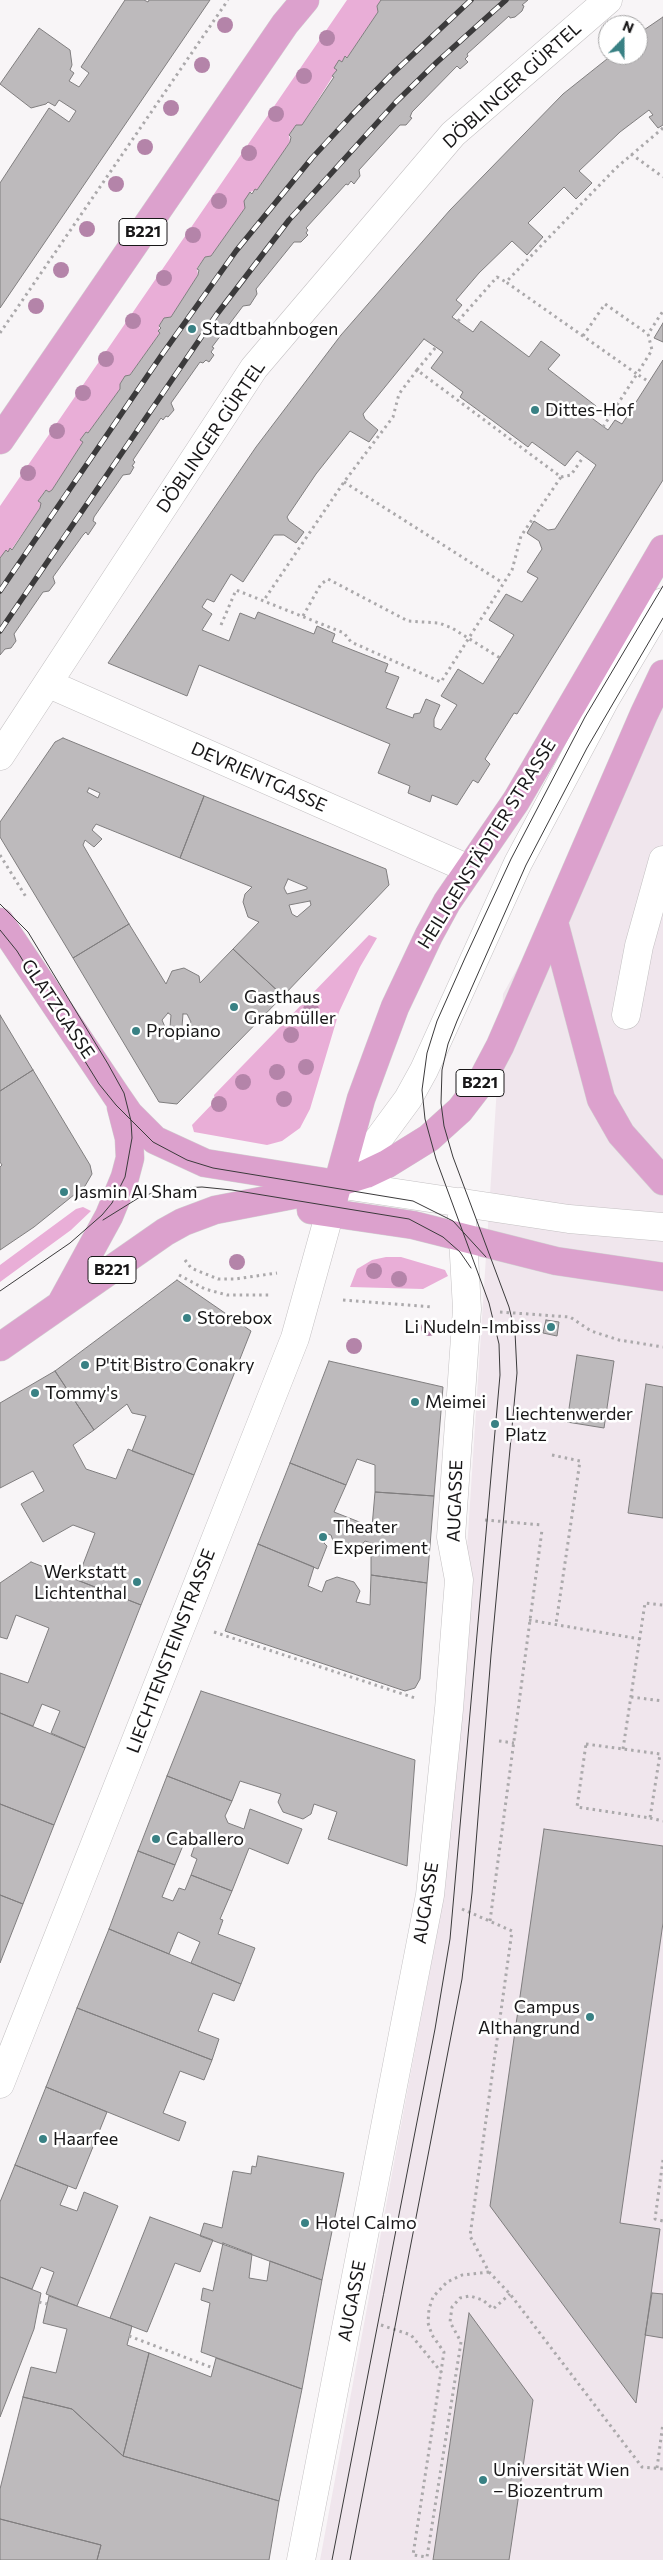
<!DOCTYPE html>
<meta charset="utf-8">
<style>
body{margin:0}
#map{position:relative;width:663px;height:2560px;overflow:hidden;background:#f8f5f7;font-family:Commissioner,sans-serif}
canvas{display:block}
.north{position:absolute;left:598px;top:15px;width:50px;height:50px;box-sizing:border-box;background:#fff;border:1px solid #a3a2a3;border-radius:50%;rotate:22deg;font-size:14px;font-weight:700;line-height:20px;text-align:center;color:#181718}
.north::after{content:'';display:block;margin:auto;width:18px;height:22px;background:#398184;clip-path:polygon(50% 0,100% 100%,50% 72%,0 100%)}
</style>
<div id="map">
<canvas width="663" height="2560"></canvas>
<div class="north">N</div>
</div>
<script>
const c = document.querySelector('canvas').getContext('2d');
c.lineJoin = 'round';
function fillPath(path, color) { c.fillStyle = color; c.fill(path, 'evenodd'); }
const shape = rows => new Path2D(rows.map(r => 'M' + r).join(''));
function trace(path, color, width, dash) { c.strokeStyle = color; c.lineWidth = width; c.lineCap = dash ? 'butt' : 'round'; c.setLineDash(dash || []); c.stroke(path); }
function label(font, color, halo, rows, align = 'center') {
  c.font = font + ' Commissioner,sans-serif'; c.lineWidth = 5; c.setLineDash([]); c.textBaseline = 'middle'; c.strokeStyle = halo; c.fillStyle = color; for (const [text, x, y, turn = 0] of rows) {
    c.save(); c.translate(x, y); c.rotate((+turn || 0) * Math.PI / 180); c.textAlign = isNaN(turn) ? turn : align; if (halo) c.strokeText(text, 0, 0); c.fillText(text, 0, 0); c.restore();
  }
}
fillPath(shape([
 [663,707,663,2560,320,2560,445,1889,503,994]
]), '#f0e6ed');
fillPath(shape([
 [347,0,381,0,377,6,378,12,347,58,345,57,302,125,296,125,289,135,290,142,257,190,250,192,245,208,211,256,205,257,197,268,198,275,171,317,164,319,159,326,160,333,130,375,125,377,120,384,120,389,88,433,86,432,81,440,83,442,52,490,49,492,45,491,38,501,41,503,40,508,0,566,0,506],
 [369,935,377,938,360,967,339,1012,310,1109,300,1128,282,1141,267,1145,194,1132,192,1125,215,1101,214,1095],
 [83,1207,91,1211,71,1230,0,1282,0,1265,76,1209],
 [386,1257,401,1257,445,1270,448,1276,423,1289,350,1287,357,1269,372,1260]
]), '#e9aed7');
const building = shape([
 [125,0,144,0,148,2,149,0,210,0,0,308,0,183,49,108,69,122,76,111,59,100,55,106,48,102,46,104,31,108,0,84,39,28,70,50,72,65,70,70,74,73,69,81,79,87,89,73,81,67,125,0],
 [381,0,528,0,522,5,524,6,522,11,515,17,510,18,509,16,467,54,468,56,465,59,468,62,460,69,457,66,412,112,410,117,412,118,406,125,400,125,359,170,360,176,354,184,351,181,348,185,346,184,306,228,308,230,306,233,308,235,301,242,294,242,256,289,257,294,250,305,243,306,212,347,214,348,211,352,214,355,209,362,206,360,203,363,200,362,171,403,174,410,168,417,166,416,163,420,161,418,133,460,135,462,132,466,134,467,130,474,123,475,94,517,93,521,96,523,88,535,86,532,83,535,53,577,55,583,49,591,43,592,14,634,16,641,11,648,5,649,0,655,0,558,6,550,8,552,10,548,12,550,40,508,41,503,38,501,46,490,49,492,52,490,83,442,80,440,86,432,88,433,120,389,120,384,125,376,130,375,160,333,158,331,161,328,159,326,164,318,171,317,198,275,199,270,197,269,205,257,211,256,245,208,244,201,250,192,252,194,255,189,257,190,290,142,291,137,289,135,296,125,302,125,334,77,332,76,337,70,334,68,339,60,342,62,345,56,347,58,378,12,377,6,381,0],
 [663,17,663,125,658,128,649,117,653,115,649,110,620,132,579,171,592,183,576,199,564,187,528,223,543,237,527,255,512,241,479,273,456,300,462,305,452,317,473,332,481,321,529,357,541,341,560,355,548,369,596,406,589,416,608,430,615,420,622,424,663,360,663,480,517,714,514,713,485,759,490,764,478,783,473,780,457,805,432,795,430,802,408,793,410,786,378,773,390,744,199,665,187,696,108,663,256,447,341,335,450,210,563,94,612,55,638,55,638,34,663,17],
 [424,339,443,352,431,368,463,392,460,397,493,421,528,447,532,442,565,466,577,451,596,465,555,529,548,530,534,521,527,533,539,541,542,549,527,572,538,578,522,602,506,594,489,620,514,635,483,684,458,669,441,696,457,705,441,730,434,727,434,719,440,705,426,699,420,713,414,714,413,718,386,708,399,677,385,672,388,664,332,642,335,634,317,626,314,634,258,612,255,619,240,613,229,641,202,630,212,614,202,607,207,599,214,602,231,574,243,582,274,535,284,535,296,543,304,532,289,521,287,517,316,474,350,431,369,442,378,430,365,419,363,414,424,339],
 [663,323,663,342,654,338,663,323],
 [63,738,204,796,180,858,96,824,92,830,102,839,94,847,85,840,83,845,129,924,73,958,0,837,0,822,55,742,63,738],
 [89,788,100,793,98,798,87,792,89,788],
 [204,796,386,869,389,885,283,996,233,949,259,922,248,917,243,902,245,894,252,887,180,858,204,796],
 [288,879,307,887,307,889,287,894,284,888,288,879],
 [310,901,311,905,297,917,292,914,289,905,310,901],
 [129,924,166,984,172,971,184,968,199,976,200,983,233,949,283,996,177,1104,159,1102,73,958,129,924],
 [168,1013,171,1015,170,1027,165,1027,162,1020,168,1013],
 [183,1014,187,1014,191,1022,186,1029,182,1027,183,1014],
 [0,1015,33,1070,0,1091,0,1015],
 [33,1070,90,1165,92,1174,85,1186,34,1227,0,1250,0,1167,2,1165,0,1162,0,1091,33,1070],
 [177,1280,251,1331,194,1475,132,1451,146,1416,132,1413,127,1404,94,1430,55,1371,177,1280],
 [546,1320,559,1322,557,1336,543,1333,546,1320],
 [577,1355,614,1361,604,1428,567,1422,577,1355],
 [329,1361,443,1387,434,1496,375,1492,375,1465,357,1459,346,1485,290,1463,329,1361],
 [55,1371,94,1430,73,1445,86,1469,116,1479,128,1449,194,1475,141,1605,77,1580,95,1533,73,1525,43,1542,21,1504,44,1491,33,1471,0,1488,0,1403,55,1371],
 [646,1384,663,1387,663,1518,628,1513,646,1384],
 [290,1463,346,1485,334,1512,372,1527,375,1492,434,1496,427,1583,371,1575,371,1543,365,1541,355,1552,347,1555,336,1550,331,1535,327,1534,324,1543,327,1546,318,1569,258,1544,290,1463],
 [258,1544,314,1567,308,1586,322,1592,326,1581,337,1577,354,1582,360,1591,356,1602,370,1605,371,1575,427,1583,420,1679,415,1688,405,1691,225,1631,258,1544],
 [31,1562,141,1605,85,1748,51,1733,60,1711,42,1704,33,1726,0,1713,0,1673,28,1683,49,1628,16,1615,7,1639,0,1637,0,1583,31,1562],
 [201,1691,415,1760,407,1866,328,1839,337,1812,314,1804,311,1814,303,1819,283,1812,278,1802,281,1794,240,1781,232,1801,167,1776,201,1691],
 [0,1713,85,1748,54,1825,0,1804,0,1713],
 [167,1776,232,1801,225,1816,228,1823,244,1829,250,1809,302,1829,288,1864,249,1848,232,1891,191,1875,197,1859,191,1856,196,1842,186,1838,175,1865,138,1851,167,1776],
 [0,1804,54,1825,23,1904,0,1895,0,1804],
 [544,1829,663,1846,663,1923,620,2223,660,2229,636,2403,490,2206,544,1829],
 [138,1851,175,1865,162,1897,173,1901,179,1888,185,1890,191,1875,232,1891,220,1919,223,1920,218,1934,255,1948,241,1984,191,1963,200,1942,178,1932,169,1954,109,1929,138,1851],
 [0,1895,23,1904,0,1963,0,1895],
 [109,1929,241,1984,234,2001,213,1993,198,2031,219,2039,212,2060,77,2008,109,1929],
 [77,2008,212,2060,204,2080,180,2071,163,2113,186,2122,179,2141,46,2087,77,2008],
 [46,2087,107,2112,76,2189,15,2165,46,2087],
 [258,2156,344,2173,322,2280,200,2236,204,2223,222,2228,233,2171,251,2174,252,2166,256,2167,258,2156],
 [15,2165,68,2186,60,2205,77,2211,84,2192,118,2206,77,2306,46,2294,54,2272,41,2267,32,2289,0,2277,0,2202,15,2165],
 [150,2217,213,2240,200,2272,175,2263,147,2332,110,2318,150,2217],
 [223,2243,252,2254,249,2278,267,2281,270,2261,322,2280,302,2389,201,2352,210,2303,201,2300,203,2288,213,2291,223,2243],
 [0,2277,41,2293,34,2329,0,2417,0,2277],
 [652,2293,663,2294,663,2338,645,2335,652,2293],
 [49,2296,132,2326,127,2345,149,2353,123,2456,72,2409,23,2397,31,2367,56,2373,67,2329,43,2323,49,2296],
 [469,2313,533,2400,509,2560,433,2560,469,2313],
 [149,2353,211,2377,216,2358,302,2389,279,2501,123,2456,149,2353],
 [23,2397,72,2409,123,2456,279,2501,269,2560,97,2560,101,2545,0,2519,0,2489,23,2397],
 [0,2519,101,2545,97,2560,0,2560,0,2519]
]);
fillPath(building, '#bdbabc');
trace(building, '#807e7f', 1);
const minor = shape([
 [49,684,469,869],
 [0,756,254,368,453,134,608,0],
 [626,1015,639,946,663,860],
 [337,1184,377,1141,408,1099,424,1070,518,863,606,698,663,602],
 [337,1184,569,1219,663,1227],
 [0,2084,295,1338,330,1212],
 [301,2560,430,1895,449,1709,459,1580,451,1537,467,1309,461,1202]
]);
const major = shape([
 [0,440,285,24,305,0],
 [0,922,116,1095,129,1114,155,1140,205,1163,324,1182],
 [554,922,601,1099,621,1134,663,1181],
 [311,1210,413,1225,556,1261,663,1277],
 [330,1212,361,1099,379,1050,395,1007,429,935,447,902,516,801,663,549],
 [62,1302,109,1216,125,1177,130,1158,129,1138,121,1107],
 [0,1347,165,1232,183,1222,215,1210,308,1192,366,1174,387,1164,429,1138,460,1110,480,1084,500,1046,644,714,663,674]
]);
trace(minor, '#c4c1c3', 29);
trace(major, '#d1d1d1', 29);
trace(shape([
 [663,128,616,168,506,282,637,374,652,350,648,334,663,311],
 [631,154,663,177],
 [458,321,497,277,506,282],
 [0,333,228,0],
 [583,336,605,304,648,334],
 [417,370,436,347],
 [603,427,637,374,649,382],
 [561,477,571,475,584,456],
 [344,482,503,583],
 [303,616,321,584,328,579,408,621,439,623,452,628,500,658],
 [221,625,236,590,344,633,351,642,441,682,512,570,521,536,561,477,417,370,399,394,393,417,344,482,264,600],
 [0,855,26,897],
 [185,1260,191,1268,218,1279,235,1279,277,1273],
 [179,1275,205,1289,227,1295,270,1295],
 [343,1300,432,1307],
 [500,1312,570,1317,591,1331,619,1340,663,1347],
 [552,1455,580,1461,556,1624],
 [485,1520,542,1525],
 [529,1620,640,1639],
 [214,1632,415,1698],
 [631,1697,663,1701],
 [499,1741,514,1743],
 [586,1744,660,1754,650,1818,577,1807,586,1744],
 [623,1749,645,1603,663,1605],
 [650,1818,663,1821],
 [462,1909,512,1931,470,2236,489,2272,510,2294,642,2467,663,2469],
 [490,1921,542,1530],
 [663,2160,655,2219,663,2221],
 [489,2272,462,2275,447,2282,433,2297,429,2309,428,2323,432,2335,444,2352,413,2555,427,2557,461,2342,450,2322,452,2307,460,2298,470,2296,483,2300,493,2309,510,2294],
 [39,2302,47,2304],
 [381,2325,411,2335,442,2373],
 [129,2336,213,2368],
 [657,2468,663,2423]
]), '#aba9ab', 3, [2.5, 4]);
trace(minor, '#fff', 28);
trace(major, '#dca1cd', 28);
trace(shape([
 [0,904,28,932,108,1064,124,1093,131,1121,132,1138,125,1177,112,1203,102,1215,70,1243,0,1291],
 [0,930,17,951,99,1084,116,1105,153,1142,187,1160,213,1168,413,1201,453,1221,486,1257],
 [103,1220,140,1197,165,1189,202,1187,232,1190,409,1219,443,1237,460,1252,471,1268],
 [332,2560,435,2029,450,1939,500,1375,499,1344,489,1303,436,1159,425,1119,422,1090,427,1053,437,1021,465,958,511,859,585,717,663,586],
 [350,2560,462,1979,472,1893,491,1655,517,1373,515,1332,509,1307,453,1157,444,1126,441,1103,442,1070,448,1044,457,1021,526,865,587,748,663,618]
]), '#3b3a3b', 1);
const rail = shape([
 [0,591,161,356,236,251,312,158,351,116,391,75,471,0],
 [0,631,217,314,289,220,396,102,437,62,506,0]
]);
trace(rail, '#3b3a3b', 5.5);
trace(rail, '#fff', 4, [11]);
c.fillStyle = '#b484a9';
for (const [x, y] of [
 [225,25],
 [327,38],
 [202,65],
 [304,76],
 [171,108],
 [276,114],
 [145,147],
 [249,153],
 [116,184],
 [219,201],
 [87,229],
 [193,235],
 [61,270],
 [164,278],
 [36,306],
 [133,321],
 [106,359],
 [83,393],
 [57,431],
 [28,473],
 [311,1010],
 [291,1035],
 [306,1067],
 [277,1072],
 [243,1082],
 [284,1099],
 [219,1104],
 [237,1262],
 [374,1271],
 [399,1279],
 [429,1328],
 [354,1346]
]) { c.beginPath(); c.arc(x, y, 8, 0, 2 * Math.PI); c.fill(); }
for (const [x, y, r, color] of [
 [192,329,5,"#398184"],
 [535,410,5,"#398184"],
 [234,1007,5,"#398184"],
 [136,1031,5,"#398184"],
 [64,1192,5,"#398184"],
 [187,1318,5,"#398184"],
 [551,1327,5,"#398184"],
 [85,1365,5,"#398184"],
 [35,1393,5,"#398184"],
 [415,1402,5,"#398184"],
 [495,1424,5,"#398184"],
 [323,1537,5,"#398184"],
 [137,1582,5,"#398184"],
 [156,1839,5,"#398184"],
 [590,2017,5,"#398184"],
 [43,2139,5,"#398184"],
 [305,2223,5,"#398184"],
 [483,2480,5,"#398184"]
]) { const dot = new Path2D(); dot.arc(x, y, r, 0, 2 * Math.PI); c.fillStyle = color; c.fill(dot); trace(dot, '#fff', 2); }
for (const [x, y, w] of [
 [143,232,48],
 [480,1083,48],
 [112,1270,48]
]) { const box = new Path2D(); box.roundRect(x - w / 2, y - 13.5, w, 27, 4); c.fillStyle = '#fff'; c.fill(box); trace(box, '#181718', 1); }
label('bold 16px', '#181718', null, [
 ["B221",143,232],
 ["B221",480,1083],
 ["B221",112,1270]
]);
label('18px', '#181718', '#fff', [
 ["DÖBLINGER GÜRTEL",512,85,-42],
 ["DÖBLINGER GÜRTEL",211,437,-56],
 ["DEVRIENTGASSE",259,777,24],
 ["HEILIGENSTÄDTER STRASSE",487,844,-58],
 ["GLATZGASSE",58,1009,56],
 ["AUGASSE",455,1501,-88],
 ["LIECHTENSTEINSTRASSE",171,1651,-69],
 ["AUGASSE",426,1903,-81],
 ["AUGASSE",352,2301,-79]
]);
label('18px', '#181718', '#fff', [
 ["Stadtbahnbogen",202,329],
 ["Dittes-Hof",545,410],
 ["Gasthaus",244,997],
 ["Grabmüller",244,1018],
 ["Propiano",146,1031],
 ["Jasmin Al Sham",74,1192],
 ["Storebox",197,1318],
 ["Li Nudeln-Imbiss",541,1327,"right"],
 ["P'tit Bistro Conakry",95,1365],
 ["Tommy's",45,1393],
 ["Meimei",425,1402],
 ["Liechtenwerder",505,1414],
 ["Platz",505,1435],
 ["Theater",333,1527],
 ["Experiment",333,1548],
 ["Werkstatt",127,1572,"right"],
 ["Lichtenthal",127,1593,"right"],
 ["Caballero",166,1839],
 ["Campus",580,2007,"right"],
 ["Althangrund",580,2028,"right"],
 ["Haarfee",53,2139],
 ["Hotel Calmo",315,2223],
 ["Universität Wien",493,2470],
 ["– Biozentrum",493,2491]
], 'left');
</script>
